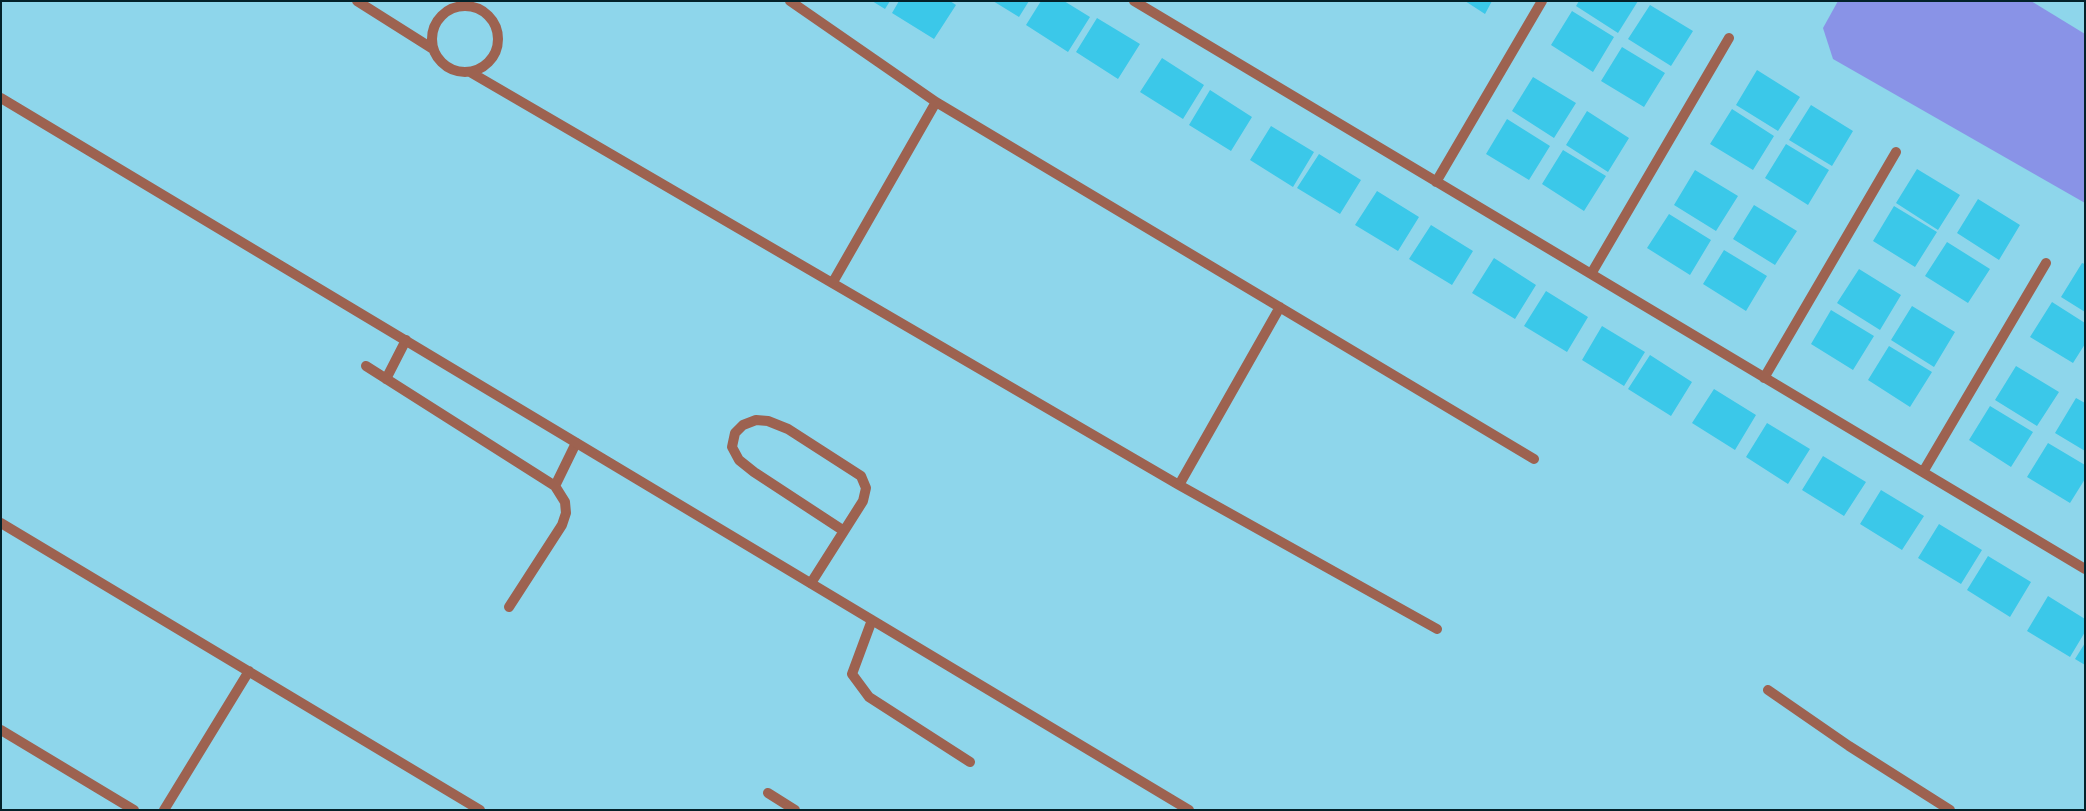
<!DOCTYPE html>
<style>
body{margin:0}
#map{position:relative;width:2086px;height:811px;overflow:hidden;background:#8ed6eb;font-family:Inter,sans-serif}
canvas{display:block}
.frame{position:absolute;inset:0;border:2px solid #03222a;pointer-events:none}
</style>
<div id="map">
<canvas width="2086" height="811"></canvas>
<div class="frame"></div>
</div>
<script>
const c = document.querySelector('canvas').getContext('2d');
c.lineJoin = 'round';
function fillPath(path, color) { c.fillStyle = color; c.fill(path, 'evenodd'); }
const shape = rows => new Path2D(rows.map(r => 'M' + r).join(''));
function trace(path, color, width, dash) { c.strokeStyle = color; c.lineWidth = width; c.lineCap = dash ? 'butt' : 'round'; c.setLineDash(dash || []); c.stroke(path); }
fillPath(shape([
 [1838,1,2031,1,2085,34,2085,203,1833,59,1823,28]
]), '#8993e7');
fillPath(shape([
 [872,1,890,1,885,9],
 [899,1,950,1,956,5,934,39,892,13],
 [993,1,1029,1,1019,17],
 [1041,1,1064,1,1090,17,1068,52,1026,25],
 [1465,1,1492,1,1485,14],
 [1579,1,1638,1,1618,33,1576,6],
 [1650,5,1693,31,1671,66,1628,39],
 [1572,11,1614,37,1593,72,1551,45],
 [1097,18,1140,44,1118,79,1076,52],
 [1622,47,1665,73,1644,107,1601,81],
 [1162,58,1204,85,1183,119,1140,92],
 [1757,70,1800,97,1778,131,1736,105],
 [1533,77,1576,103,1554,138,1512,111],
 [1210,90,1252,117,1231,151,1189,125],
 [1811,105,1853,131,1832,166,1789,140],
 [1732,109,1774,136,1753,170,1710,144],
 [1587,111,1629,138,1608,172,1566,145],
 [1507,119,1550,146,1529,180,1486,154],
 [1271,126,1314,152,1293,187,1250,160],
 [1786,144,1829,170,1808,205,1765,178],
 [1563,150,1606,176,1584,211,1542,184],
 [1319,154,1361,180,1340,214,1297,188],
 [1917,169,1960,195,1938,230,1896,203],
 [1695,170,1738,196,1716,231,1674,205],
 [1377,191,1419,217,1398,251,1355,225],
 [1978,199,2020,225,1999,260,1957,233],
 [1754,205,1797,231,1775,265,1733,239],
 [1894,206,1937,232,1915,267,1873,241],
 [1669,214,1711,240,1690,275,1647,248],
 [1431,225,1473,251,1452,285,1409,259],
 [1947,242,1990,269,1968,303,1925,276],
 [1724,250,1767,276,1746,311,1703,284],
 [1494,258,1536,285,1515,319,1472,293],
 [2082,263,2085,264,2085,312,2061,297],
 [1859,269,1901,295,1880,330,1837,303],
 [1546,291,1588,317,1567,352,1524,326],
 [2052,302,2085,323,2085,344,2073,363,2030,337],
 [1912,306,1955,332,1934,367,1891,340],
 [1831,310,1874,336,1853,370,1811,344],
 [1602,326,1645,352,1624,386,1582,360],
 [1889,346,1932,372,1910,407,1868,380],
 [1650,355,1692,382,1671,416,1628,389],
 [2016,366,2059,392,2037,426,1995,400],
 [1714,389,1756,415,1735,450,1692,423],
 [2076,398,2085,403,2085,451,2055,433],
 [1990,406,2033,432,2011,467,1969,440],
 [1767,423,1810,449,1788,484,1746,457],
 [2048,443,2085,465,2085,479,2070,503,2027,477],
 [1823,456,1866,482,1844,516,1802,490],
 [1881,490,1924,516,1902,550,1860,524],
 [1939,524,1982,550,1961,584,1918,558],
 [1988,556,2031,582,2010,617,1967,590],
 [2048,596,2085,619,2085,632,2070,657,2027,631],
 [2085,643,2085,665,2075,659]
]), '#3bc8e9');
trace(shape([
 [366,366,555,486,565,502,566,513,562,525,509,607],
 [386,379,406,340],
 [555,486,576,443],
 [811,583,844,531,863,501,866,488,861,476,788,429,768,421,756,420,743,425,735,433,732,447,739,460,754,472,844,531]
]), '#9d6250', 10);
trace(shape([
 [357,1,433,49],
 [790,1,936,102,1534,459],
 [1134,1,2085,569],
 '432 39a33 33 0 1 1 66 0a33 33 0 1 1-66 0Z',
 [470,72,1179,485,1437,629],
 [1,98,1189,810],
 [1436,182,1542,1],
 [1591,274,1729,38],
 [833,282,936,102],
 [1764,378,1896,152],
 [1923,472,2046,263],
 [1179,485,1280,307],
 [1,523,480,810],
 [872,620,852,674,869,697,970,762],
 [1768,690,1849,746,1950,810],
 [1,730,134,810],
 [768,793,795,810],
 [164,810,249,671]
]), '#9d6250', 10);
</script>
